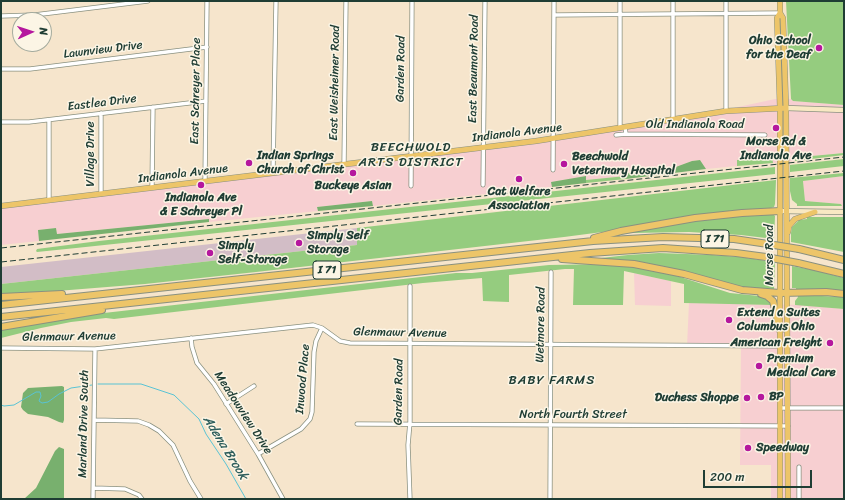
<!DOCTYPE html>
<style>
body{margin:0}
#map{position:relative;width:845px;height:500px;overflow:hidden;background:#f6e5cc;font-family:Sriracha,sans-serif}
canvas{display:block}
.frame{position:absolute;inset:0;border:2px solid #1f3d34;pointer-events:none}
.north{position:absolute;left:12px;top:12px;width:40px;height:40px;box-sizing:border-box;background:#fcf5e5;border:1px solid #a4ab9e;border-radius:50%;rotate:87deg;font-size:11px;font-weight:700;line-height:16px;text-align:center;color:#1f3d34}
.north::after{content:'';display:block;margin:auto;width:14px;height:18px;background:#b5179e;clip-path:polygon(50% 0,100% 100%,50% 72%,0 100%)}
.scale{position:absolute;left:703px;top:470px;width:109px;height:18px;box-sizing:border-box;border:2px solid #1f3d34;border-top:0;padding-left:5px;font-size:12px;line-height:14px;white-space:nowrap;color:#1f3d34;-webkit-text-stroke:3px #fcf5e5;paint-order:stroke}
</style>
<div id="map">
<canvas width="845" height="500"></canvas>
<div class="frame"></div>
<div class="north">N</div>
<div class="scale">200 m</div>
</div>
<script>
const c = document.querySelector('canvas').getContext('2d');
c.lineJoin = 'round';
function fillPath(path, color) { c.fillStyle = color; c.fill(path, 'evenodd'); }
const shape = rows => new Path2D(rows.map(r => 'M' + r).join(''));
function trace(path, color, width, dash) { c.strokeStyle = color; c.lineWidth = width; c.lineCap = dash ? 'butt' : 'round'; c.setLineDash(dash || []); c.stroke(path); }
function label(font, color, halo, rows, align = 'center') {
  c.font = font + ' Sriracha,sans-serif'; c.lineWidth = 3; c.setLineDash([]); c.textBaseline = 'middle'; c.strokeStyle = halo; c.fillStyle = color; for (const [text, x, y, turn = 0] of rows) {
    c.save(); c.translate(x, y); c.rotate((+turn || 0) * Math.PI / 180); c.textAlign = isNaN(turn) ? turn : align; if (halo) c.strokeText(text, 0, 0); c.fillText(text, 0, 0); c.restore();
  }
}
fillPath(shape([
 [775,99,791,99,793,101,844,105,844,153,801,157,795,159,795,161,773,163,772,157,737,160,737,166,706,169,700,160,692,161,673,168,627,173,626,176,586,180,586,176,552,182,552,187,373,206,372,201,317,207,318,211,209,222,208,219,57,234,56,228,38,230,39,241,1,245,1,206,552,138,729,109],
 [844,176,844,217,842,217,842,206,841,204,805,201,803,181],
 [634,273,671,281,671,306,635,305],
 [689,303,804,305,844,309,844,499,771,499,771,465,740,465,741,346,687,346]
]), '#f7cfd1');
fillPath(shape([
 [357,228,357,245,1,284,1,267]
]), '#d2bdc6');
fillPath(shape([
 [786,1,844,1,844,105,793,101,791,99],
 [844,153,844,155,795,161,795,159,801,157],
 [772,156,773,163,737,166,737,160],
 [844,159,844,166,790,172,790,165],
 [775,167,775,174,76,248,37,252,36,251,37,249,99,241],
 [844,173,844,176,803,181,805,201,841,204,842,206,797,206,797,204,792,200,790,191,790,178],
 [626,176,626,179,586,183,586,180],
 [776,180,775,204,774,207,768,209,768,210,738,210,711,213,610,231,564,237,256,272,145,284,57,291,1,294,1,284,357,245,357,228],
 [773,214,775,216,774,239,741,235,689,232,632,233,632,231,724,216],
 [807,217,844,217,844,252,791,242,791,233,792,227,799,220,807,219],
 [659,253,712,255,740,257,775,262,774,289,742,287,673,269,642,262,592,259,628,255],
 [608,264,638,267,668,273,730,293,759,296,766,299,773,305,684,303,684,284,624,271,623,305,573,305,574,269,565,269,509,275,509,302,483,301,482,278,423,283,114,319,106,318,71,322,41,328,1,338,1,330,66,318,104,313,456,273,472,273,549,265],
 [792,266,818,271,844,278,844,291,796,290,796,288,792,288],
 [800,295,844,297,844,309,795,305,795,301,798,297,798,296]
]), '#95cc7f');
fillPath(shape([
 [700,160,706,169,626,179,627,173,673,168,692,161],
 [586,176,586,183,552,187,551,182],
 [372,201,373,206,318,211,317,207],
 [209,219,209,222,39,241,38,230,56,228,57,234],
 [62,386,64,387,64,420,63,423,59,422,48,417,28,414,23,410,21,407,23,393,28,388],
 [59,447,64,449,64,499,24,499,36,488,55,451]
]), '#78b06e');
trace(shape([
 [98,384,141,384,174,395,199,419,206,434,226,464,246,499],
 [1,405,4,406,14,405,36,392,40,392,41,396,39,401,42,403,48,402,59,394,71,388,92,385]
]), '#59c3d4', 1);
const minor = shape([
 [554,15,780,13],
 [1,16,34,15,148,1],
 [1,69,30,69,207,47],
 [726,111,726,1],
 [673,119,673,1],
 [1,122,29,122,206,101],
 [625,127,626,134,765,135],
 [620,128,620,1],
 [616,135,626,134],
 [344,164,346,1],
 [553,170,554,1],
 [273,172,276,1],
 [205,181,207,1],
 [483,185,485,1],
 [411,186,412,1],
 [152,187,153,107],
 [101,194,101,113],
 [49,200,49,120],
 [191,338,192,347,197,363,214,384,258,454,283,499],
 [1,348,95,349,313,325,322,328,340,341,350,343,780,346],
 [226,404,254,386],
 [780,408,844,408],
 [94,420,138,421,149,425,159,431,173,445,190,481,201,499],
 [357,424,788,426],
 [258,454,301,429,310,419,312,412,314,352,316,341,322,328],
 [94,488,125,489,139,495,142,499],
 [93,499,95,349],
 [410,499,408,445,410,422,410,286],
 [550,499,551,272],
 [799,499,799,467]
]);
const secondary = shape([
 [786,108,844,110],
 [780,211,844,212]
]);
const primary = shape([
 [780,1,780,13,783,18,786,108,788,499],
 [1,206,536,141,726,111,786,108],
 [788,232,789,226,795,219,815,212],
 [780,499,780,108,777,18,780,13]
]);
const motorway = shape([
 [594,238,621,231,695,218,742,213,780,211],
 [799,249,844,260],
 [562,259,634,264,684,274,742,290,780,293,826,292,844,294],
 [798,263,844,274],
 [761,294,767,296,773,301,780,330],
 [1,297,62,294],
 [1,305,593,241,663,237,734,239,768,244],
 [1,317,590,253,663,248,736,253,766,257],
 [1,327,102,310]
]);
trace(minor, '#8a9180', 5);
trace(secondary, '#8a9180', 6);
trace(primary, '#8a9180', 6);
trace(motorway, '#8a9180', 8);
trace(minor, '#fff', 3.5);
trace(secondary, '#f8e8c3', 4.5);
trace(primary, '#edc569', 5);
trace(motorway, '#edc569', 6);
trace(shape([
 [1,248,844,157],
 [1,262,844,171]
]), '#1f3d34', 1, [6, 3]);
const motorwayBridge = shape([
 [768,244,799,249],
 [766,257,798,263]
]);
trace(motorwayBridge, '#8a9180', 8, []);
trace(motorwayBridge, '#edc569', 6);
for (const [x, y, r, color] of [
 [819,48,4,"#b5179e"],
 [776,128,4,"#b5179e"],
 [249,163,4,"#b5179e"],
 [564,164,4,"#b5179e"],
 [353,173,4,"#b5179e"],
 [519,179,4,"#b5179e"],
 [201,185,4,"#b5179e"],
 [299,243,4,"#b5179e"],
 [210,253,4,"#b5179e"],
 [729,320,4,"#b5179e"],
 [830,343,4,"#b5179e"],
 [759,366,4,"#b5179e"],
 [761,397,4,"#b5179e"],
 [747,398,4,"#b5179e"],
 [748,448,4,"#b5179e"]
]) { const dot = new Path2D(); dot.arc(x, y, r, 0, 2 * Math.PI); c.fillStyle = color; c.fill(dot); trace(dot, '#fcf5e5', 1.5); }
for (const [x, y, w] of [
 [715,239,28],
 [327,270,28]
]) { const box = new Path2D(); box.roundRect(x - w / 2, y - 9, w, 18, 3); c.fillStyle = '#fcf5e5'; c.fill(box); trace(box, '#1f3d34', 1); }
label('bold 11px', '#1f3d34', null, [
 ["I 71",715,239],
 ["I 71",327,270]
]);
label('bold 12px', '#1f3d34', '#fcf5e5', [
 ["Ohio School",811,41,"right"],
 ["for the Deaf",811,55,"right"],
 ["Morse Rd &",776,142,"center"],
 ["Indianola Ave",776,156,"center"],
 ["Indian Springs",257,156],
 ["Church of Christ",257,170],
 ["Beechwold",572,157],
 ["Veterinary Hospital",572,171],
 ["Buckeye Asian",353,186,"center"],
 ["Cat Welfare",519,192,"center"],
 ["Association",519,206,"center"],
 ["Indianola Ave",201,198,"center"],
 ["& E Schreyer Pl",201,212,"center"],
 ["Simply Self",307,236],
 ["Storage",307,250],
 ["Simply",218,246],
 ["Self-Storage",218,260],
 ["Extend a Suites",737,313],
 ["Columbus Ohio",737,327],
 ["American Freight",822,343,"right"],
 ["Premium",767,359],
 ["Medical Care",767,373],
 ["BP",769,397],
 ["Duchess Shoppe",739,398,"right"],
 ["Speedway",756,448]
], 'left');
label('12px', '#1f3d34', '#fcf5e5', [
 ["Lawnview Drive",103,50,-7],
 ["Garden Road",401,69,-89],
 ["East Beaumont Road",474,69,-89],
 ["East Weisheimer Road",335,83,-89],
 ["East Schreyer Place",196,91,-89],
 ["Eastlea Drive",102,103,-7],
 ["Old Indianola Road",695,125],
 ["Indianola Avenue",517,133,-7],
 ["Village Drive",91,154,-90],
 ["Indianola Avenue",183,174,-7],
 ["Morse Road",770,255,-90],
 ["Wetmore Road",541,325,-89],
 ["Glenmawr Avenue",400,333,1],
 ["Glenmawr Avenue",69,337,-1],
 ["Inwood Place",303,379,-85],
 ["Garden Road",399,392,-89],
 ["Meadowview Drive",243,413,57],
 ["North Fourth Street",573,415],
 ["Marland Drive South",84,424,-89]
]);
c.letterSpacing = '1px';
label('13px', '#1f3d34', '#fcf5e5', [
 ["BEECHWOLD",411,148],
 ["ARTS DISTRICT",411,163],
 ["BABY FARMS",552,381]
]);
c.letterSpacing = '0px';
label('italic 13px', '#2e5e5c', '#fcf5e5', [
 ["Adena Brook",225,448,58]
]);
</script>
